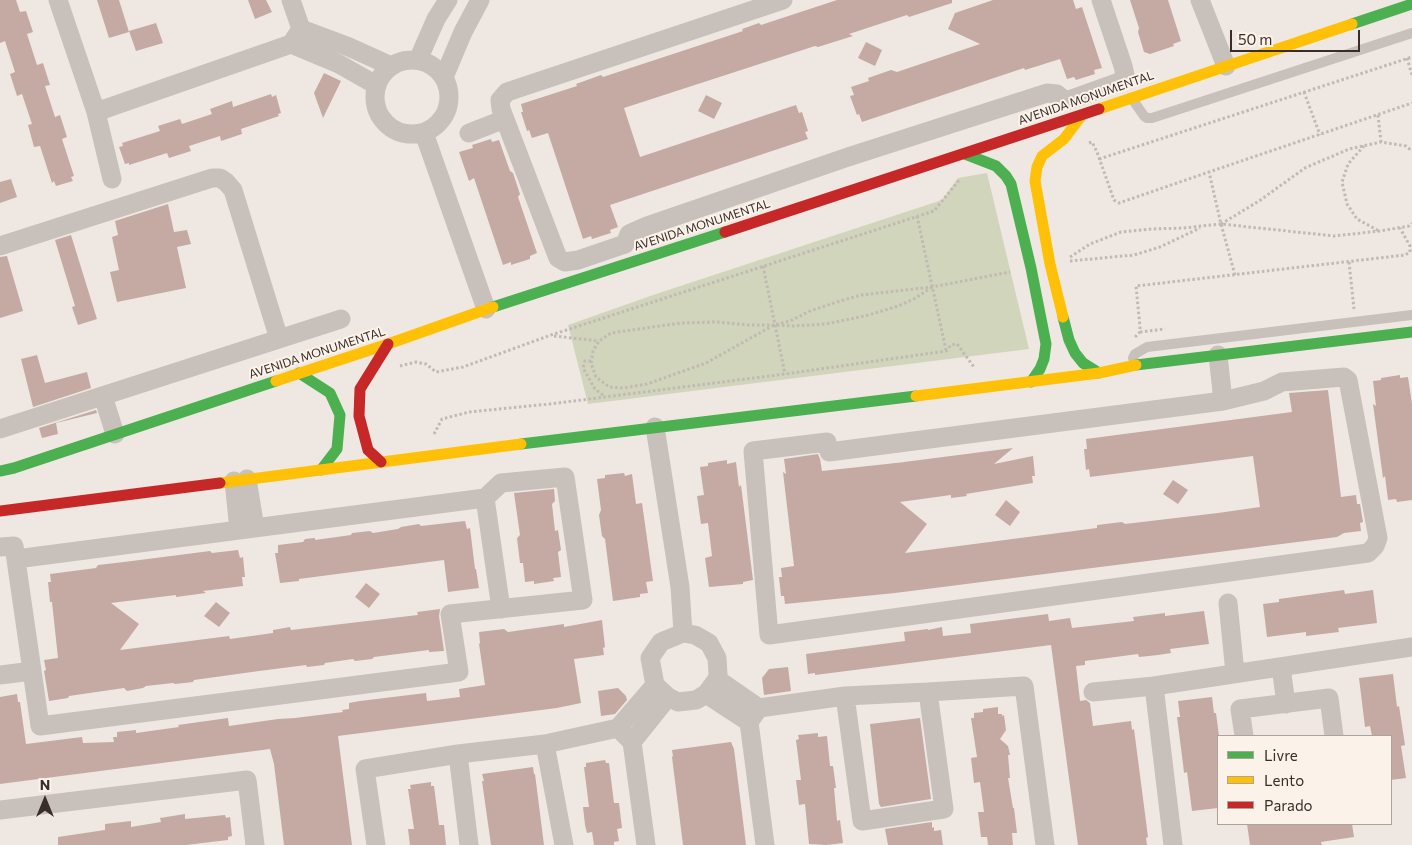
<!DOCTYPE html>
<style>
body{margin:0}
#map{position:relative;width:1412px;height:845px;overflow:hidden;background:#efe8e2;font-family:Commissioner,sans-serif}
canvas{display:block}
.legend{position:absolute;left:1217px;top:735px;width:175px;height:90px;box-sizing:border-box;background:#fbf2ea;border:1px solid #aea39c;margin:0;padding:6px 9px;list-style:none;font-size:15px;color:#3a2d28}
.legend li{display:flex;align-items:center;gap:10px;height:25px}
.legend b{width:25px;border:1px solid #aea39c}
.north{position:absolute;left:20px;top:775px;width:50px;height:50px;-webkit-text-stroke:4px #fbf2ea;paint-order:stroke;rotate:0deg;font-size:14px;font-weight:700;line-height:20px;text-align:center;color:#3a2d28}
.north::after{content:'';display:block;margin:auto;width:18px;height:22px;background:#3a2d28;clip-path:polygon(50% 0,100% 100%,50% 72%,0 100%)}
.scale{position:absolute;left:1230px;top:30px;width:130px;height:22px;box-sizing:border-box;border:2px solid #3a2d28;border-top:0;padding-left:6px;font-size:15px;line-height:18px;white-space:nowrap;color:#3a2d28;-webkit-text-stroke:4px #fbf2ea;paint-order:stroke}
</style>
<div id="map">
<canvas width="1412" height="845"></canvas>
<ul class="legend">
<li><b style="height:6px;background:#4caf50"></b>Livre</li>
<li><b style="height:6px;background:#ffc107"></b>Lento</li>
<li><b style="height:6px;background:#c62828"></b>Parado</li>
</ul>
<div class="north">N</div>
<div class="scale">50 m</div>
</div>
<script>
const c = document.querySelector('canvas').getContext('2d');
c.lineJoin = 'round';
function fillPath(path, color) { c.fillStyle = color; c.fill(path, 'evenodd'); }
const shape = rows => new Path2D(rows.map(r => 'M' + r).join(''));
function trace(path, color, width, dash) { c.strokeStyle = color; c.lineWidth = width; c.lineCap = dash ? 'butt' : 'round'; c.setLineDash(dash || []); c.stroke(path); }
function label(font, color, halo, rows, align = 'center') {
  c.font = font + ' Commissioner,sans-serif'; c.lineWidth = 4; c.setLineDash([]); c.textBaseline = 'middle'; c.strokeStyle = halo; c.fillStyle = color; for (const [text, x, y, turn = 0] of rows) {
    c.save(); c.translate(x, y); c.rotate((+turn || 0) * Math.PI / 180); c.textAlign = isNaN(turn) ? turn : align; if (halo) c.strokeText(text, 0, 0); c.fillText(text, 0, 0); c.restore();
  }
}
fillPath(shape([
 [987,173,1029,349,588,404,568,325,656,294,942,200,958,178]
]), '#d1d5bb');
fillPath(shape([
 [0,0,16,0,20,12,26,11,33,32,27,34,37,65,43,63,50,85,45,86,55,117,60,115,67,137,62,139,74,176,71,177,73,181,56,186,54,181,52,183,40,146,34,147,28,125,32,124,22,94,17,96,10,74,15,72,5,41,0,43],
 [97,0,119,0,129,32,109,38],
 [248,0,266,0,272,12,255,19],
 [837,0,952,0,952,3,909,17,907,15,849,34,853,36,818,47,815,46,624,108,640,157,796,105,799,113,802,112,808,131,805,132,808,139,610,205,618,227,610,230,611,233,592,239,591,236,583,239,548,133,532,138,529,130,527,131,521,112,523,112,521,104,577,86,576,84,601,75,603,77,743,31,742,29,759,23,761,25],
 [993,0,1073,0,1076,9,1082,7,1102,68,1094,70,1095,74,1076,80,1074,77,1067,79,1060,59,1025,70,1024,68,862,122,859,114,857,115,850,96,854,95,851,87,869,81,868,78,891,70,897,72,980,44,948,29,955,13],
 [1130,0,1168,0,1181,41,1173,44,1174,46,1150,54,1144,52,1138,32,1139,28],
 [156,23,163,43,136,51,129,31],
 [866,42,882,50,875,66,858,58],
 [324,73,341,81,323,118,314,93],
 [271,94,272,97,276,95,281,113,278,114,279,116,241,129,242,134,221,141,220,136,189,146,191,151,169,158,167,153,129,165,129,163,125,164,119,147,123,146,122,143,160,131,158,126,180,119,182,124,212,114,210,109,232,101,233,107],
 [706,95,722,103,714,119,698,111],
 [491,139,492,142,499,140,510,171,513,173,520,194,518,197,537,253,530,256,530,259,511,265,511,262,503,265,474,178,469,181,459,152,473,148,472,145],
 [11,179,17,197,0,203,0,182],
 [168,204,174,232,187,230,191,244,177,247,186,288,117,302,110,272,119,270,112,237,118,235,115,221],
 [71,235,97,319,78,325,72,307,75,306,55,240],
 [7,256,23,311,0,318,0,257],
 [37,355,45,383,87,372,91,388,33,407,21,359],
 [1400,375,1400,378,1408,377,1412,404,1412,500,1397,502,1396,499,1388,500,1385,476,1383,478,1373,404,1376,406,1373,381,1381,380,1381,378],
 [1328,390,1341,497,1356,495,1357,504,1360,504,1363,522,1360,523,1361,531,1344,533,1337,537,895,593,785,604,784,596,781,596,779,577,782,577,781,568,794,566,783,472,786,474,784,459,818,454,820,459,822,471,905,462,904,462,1013,448,994,464,1033,456,1035,476,1032,476,1033,483,966,494,967,496,951,498,951,495,900,502,927,524,905,553,1097,528,1097,525,1122,522,1125,524,1218,513,1260,507,1253,456,1090,477,1089,469,1086,470,1084,449,1087,449,1086,439,1292,412,1289,393],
 [96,410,97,413,56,423,58,434,42,438,39,428],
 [727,460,727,464,736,462,739,487,741,485,753,580,743,582,743,584,709,587,705,558,712,556,708,523,701,524,697,496,704,495,700,467,708,466,708,463],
 [624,473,625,476,632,474,636,504,642,503,653,581,646,582,648,593,640,594,640,597,613,601,605,539,602,536,599,515,601,510,597,479,605,478,605,475],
 [1173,480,1188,490,1178,504,1163,494],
 [554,489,555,501,552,504,555,531,558,530,561,550,558,552,561,577,553,578,554,581,534,584,534,581,525,582,523,563,520,563,517,538,520,535,514,493],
 [1006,500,1020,512,1010,526,995,515],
 [465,521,467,529,470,528,475,569,476,569,479,588,448,592,444,560,299,579,299,581,280,583,275,553,278,553,278,545,303,542,305,539,315,538,315,540,351,535,352,533,370,531,373,533,398,529,401,527,419,524,421,526],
 [238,550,240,558,243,557,245,577,242,577,243,586,203,591,206,593,176,597,176,595,111,603,139,624,120,650,229,636,230,639,273,633,273,630,290,627,291,630,418,615,417,612,440,609,439,616,444,651,429,652,429,650,374,657,372,659,355,661,353,659,325,663,324,665,307,667,306,665,259,671,194,680,193,682,175,684,173,683,146,686,143,688,127,691,124,688,69,696,68,698,49,701,44,671,46,670,44,660,58,658,52,602,50,602,48,582,51,582,50,574,96,568,98,565,124,562,210,551,212,553],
 [366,583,380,594,369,608,355,597],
 [1344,590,1345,594,1373,590,1377,623,1338,628,1339,632,1306,636,1306,632,1267,637,1263,604,1279,602,1279,599],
 [216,602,230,613,219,627,204,616],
 [1204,611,1209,644,1170,649,1171,653,1158,655,1139,657,1138,654,1085,661,1085,665,1076,666,1080,701,1086,700,1090,703,1093,726,1131,721,1132,730,1134,729,1148,837,1146,838,1147,845,1078,845,1051,645,815,675,815,673,808,674,806,654,905,641,904,632,928,629,928,630,942,627,943,636,971,633,970,624,1048,614,1049,621,1070,618,1072,628,1134,621,1133,617,1165,613,1165,616],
 [602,620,605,647,603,648,604,655,574,659,581,703,557,708,338,736,352,845,284,845,274,764,270,749,0,784,0,697,17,694,18,702,20,702,26,744,82,737,83,743,114,742,113,737,117,737,117,732,136,730,136,733,179,727,178,725,228,718,229,726,278,719,295,718,343,712,342,710,349,709,349,703,360,701,426,693,427,701,460,697,459,689,485,685,479,644,480,643,479,632,504,629,508,632,564,624,564,627],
 [788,667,791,691,764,695,762,678,769,669],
 [1393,674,1397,707,1399,706,1405,745,1401,746,1406,778,1391,780,1391,736,1372,736,1370,726,1365,727,1359,678],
 [618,688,626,696,627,700,615,714,601,716,598,691],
 [1212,697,1214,713,1216,713,1219,736,1218,808,1192,811,1187,772,1184,773,1183,764,1177,717,1180,717,1178,701],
 [998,707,998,714,1002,714,1002,716,1004,715,1006,730,1000,739,1008,746,1010,755,1008,755,1010,778,1008,778,1013,808,1014,808,1017,833,1012,833,1013,845,988,845,987,837,981,837,978,812,984,812,980,782,974,783,971,758,977,757,971,718,974,718,974,713,983,712,983,709],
 [920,718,931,799,881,807,879,804,870,724],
 [818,733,818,737,827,736,830,766,833,766,836,788,834,788,837,821,840,820,843,843,826,845,809,844,805,804,799,805,796,780,801,780,796,740,799,739,798,735],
 [731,742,734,749,746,845,683,845,672,757,673,756,672,750],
 [605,760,606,763,609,763,614,803,619,803,622,828,617,829,619,841,614,842,614,845,594,845,592,832,587,833,585,825,583,807,589,807,584,767,586,767,586,763],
 [533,767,534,774,535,774,544,845,491,845,482,781,484,781,482,774],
 [431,782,431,786,434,786,439,825,444,825,446,845,410,845,408,829,414,829,408,789,411,789,410,785],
 [185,814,185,819,225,815,226,818,230,817,232,836,228,837,228,840,186,845,58,845,58,837,105,830,105,824,131,821,131,827,161,822,160,818],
 [932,822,932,828,934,827,934,831,941,830,943,845,888,845,885,829],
 [1247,824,1352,824,1354,837,1321,842,1322,845,1250,845]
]), '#c4aaa2');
trace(shape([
 [1407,58,1412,75],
 [1304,92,1320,135],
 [1378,115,1381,142],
 [1089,143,1092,142,1097,152,1114,200,1119,203,1209,172],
 [1364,146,1348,164,1342,182,1347,204,1357,219,1379,231],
 [1099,159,1412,57],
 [917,216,946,350],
 [1221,224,1259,201,1305,168,1349,149,1381,142,1406,146,1412,151],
 [1070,257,1090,244,1121,232,1152,229,1183,228,1221,224,1334,236,1380,231,1409,226,1412,223],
 [1070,261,1134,255,1160,247,1200,228],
 [1349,262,1354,309],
 [763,266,785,374],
 [1235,275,1221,224,1209,172,1412,103],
 [932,287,914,299,898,306,869,315,826,324,793,326,774,325,749,325,716,322,681,323,611,333,599,341,593,351,591,363,596,377,609,387,624,388,647,384,706,363,774,325,790,321,810,311,840,301,861,295,932,287,1010,272],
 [1140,332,1165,329],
 [554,336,599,341],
 [1135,337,1140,332,1140,327,1136,286,1405,255,1410,252,1410,246,1400,228],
 [591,361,585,361,583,368,595,389,604,396],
 [400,366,416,362,426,364,436,372,463,367,551,335,934,211,960,179],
 [434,434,442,419,469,412,550,404,785,374,946,351,951,345,957,344,974,367]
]), '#c1b9b3', 3, [2.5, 2.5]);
trace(shape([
 [1133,100,1144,116,1147,118,1152,118,1412,33],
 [1133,358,1135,354,1147,347,1412,315]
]), '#c8c0bb', 10);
trace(shape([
 [58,0,96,112,112,179],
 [291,0,301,29],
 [783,0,507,92,500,100,501,109,558,258,565,262,578,260,625,244,629,234,647,226,848,157,1047,93,1057,94,1063,99,1069,100,1122,81,1125,75,1123,66,1101,0],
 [1200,0,1226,66],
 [301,29,349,47,391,66],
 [291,44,339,64,376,85],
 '375 97a37 37 0 1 1 74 0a37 37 0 1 1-74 0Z',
 [418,60,436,19,448,0],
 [444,77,463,32,480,0],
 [96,112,291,44,301,29],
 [424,133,486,309],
 [469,133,505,119],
 [0,246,212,178,220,178,226,182,233,190,279,339],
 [1218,355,1223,401],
 [1344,377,1348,380,1378,538,1375,546,1368,553,769,635,753,451,827,442,829,452,1223,401,1264,391,1282,382,1344,377],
 [103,396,115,434],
 [655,427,680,587,683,633],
 [0,429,341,319],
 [247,479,255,528],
 [234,481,239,530],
 [0,547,14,546,40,726,459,672,450,614,583,600,565,477,501,483,485,498],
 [16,559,485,498,501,609],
 [1228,603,1235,673],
 [683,633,695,635,709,643,717,658,718,674,717,679,706,694,696,700,678,702,668,697,655,685,650,658,661,642,683,633],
 [1281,667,1286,704],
 [0,675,32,671],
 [717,679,759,708],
 [1093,692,1154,686],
 [706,694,749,722],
 [845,696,862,821,944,809,928,692],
 [618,728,655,685],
 [1244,736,1240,709,1329,698,1334,736],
 [632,742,668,697],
 [545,744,564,845],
 [458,754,469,845],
 [0,810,247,780,255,845],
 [376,845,365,769,458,754,545,744,618,728,632,742,646,845],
 [765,845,749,722,759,708,845,696,928,692,1024,686,1045,845],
 [1173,845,1154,686,1412,647]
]), '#c8c0bb', 19);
trace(shape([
 [1352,24,1412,4],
 [965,154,996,166,1006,176,1011,184,1031,268,1046,344,1044,359,1040,369,1031,382],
 [493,307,725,232],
 [1063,317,1069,340,1075,353,1083,363,1099,373],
 [1136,365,1412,332],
 [299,373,330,393,340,415,337,449,321,470],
 [521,444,916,396],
 [0,471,14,468,276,381]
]), '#4caf50', 11);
trace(shape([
 [1099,109,1352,24],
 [1063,317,1050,264,1035,181,1037,167,1042,156,1064,139,1082,115],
 [276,381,388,344,493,307],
 [916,396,1099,373,1136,365],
 [220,483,521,444]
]), '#ffc107', 11);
trace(shape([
 [725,232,1099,109],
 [381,462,368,450,359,416,360,389,388,344],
 [0,511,220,483]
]), '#c62828', 11);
label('12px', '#3a2d28', '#fbf2ea', [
 ["AVENIDA MONUMENTAL",1086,98,-19],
 ["AVENIDA MONUMENTAL",702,225,-18],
 ["AVENIDA MONUMENTAL",317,353,-18]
]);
</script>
